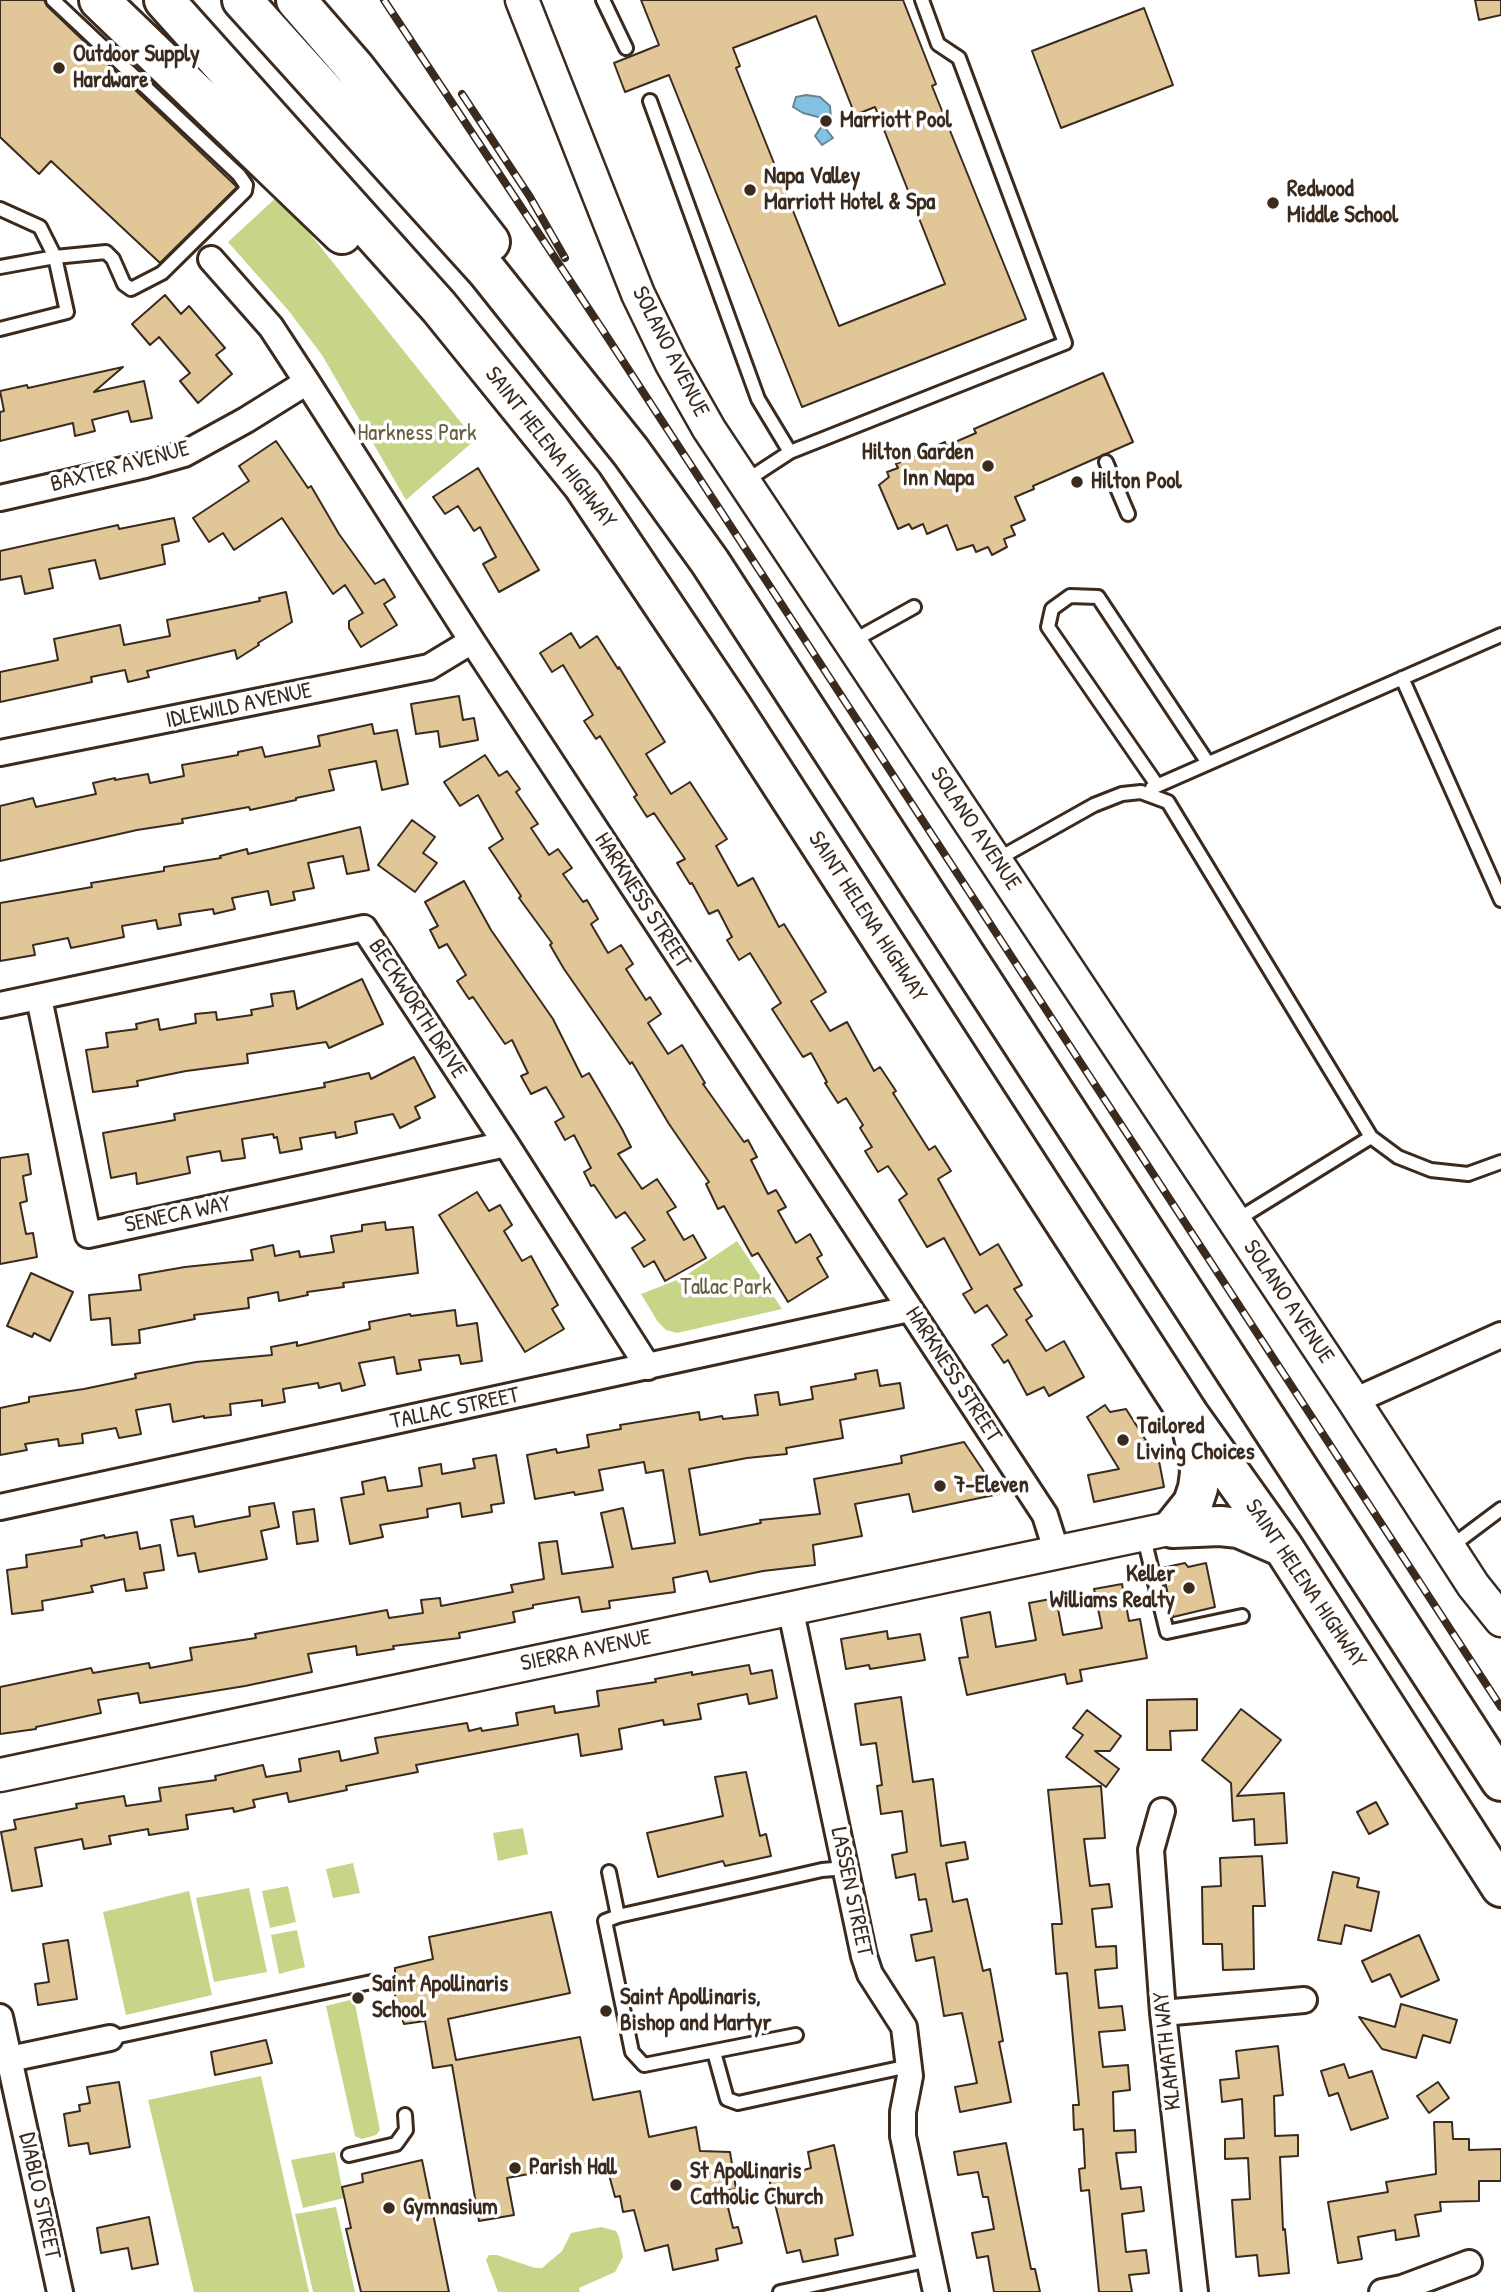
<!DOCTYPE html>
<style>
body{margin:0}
canvas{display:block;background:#fff}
</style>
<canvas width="1501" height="2292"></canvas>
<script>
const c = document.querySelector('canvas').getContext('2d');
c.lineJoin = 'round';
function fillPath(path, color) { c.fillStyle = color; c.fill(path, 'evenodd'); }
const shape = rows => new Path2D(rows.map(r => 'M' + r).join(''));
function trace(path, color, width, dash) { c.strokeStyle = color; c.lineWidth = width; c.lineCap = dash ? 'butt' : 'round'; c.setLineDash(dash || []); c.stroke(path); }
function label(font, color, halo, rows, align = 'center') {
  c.font = font + ' "Patrick Hand",sans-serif'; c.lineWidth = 7; c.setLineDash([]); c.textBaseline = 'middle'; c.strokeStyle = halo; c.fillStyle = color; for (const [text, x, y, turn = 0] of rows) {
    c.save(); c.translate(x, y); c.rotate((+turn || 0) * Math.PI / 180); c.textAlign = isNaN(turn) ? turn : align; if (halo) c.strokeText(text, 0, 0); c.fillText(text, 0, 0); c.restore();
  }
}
fillPath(shape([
 [279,195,475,440,406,500,322,355,288,310,228,242],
 [737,1241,782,1309,677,1333,666,1330,658,1322,641,1294,682,1278],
 [523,1828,528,1854,498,1861,493,1833],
 [353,1863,360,1893,333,1898,326,1869],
 [288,1886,296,1922,270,1928,262,1891],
 [249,1888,267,1972,214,1982,196,1898],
 [189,1891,212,1995,126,2015,103,1912],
 [297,1930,305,1967,279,1974,271,1935],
 [354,1999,380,2130,376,2135,362,2139,355,2136,326,2006],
 [261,2076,309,2292,194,2292,148,2100],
 [335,2152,344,2198,303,2208,291,2160],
 [336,2207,355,2292,313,2292,295,2214],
 [601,2227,616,2231,619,2237,623,2257,615,2272,579,2288,580,2292,498,2292,486,2260,489,2255,497,2255,535,2268,542,2268,562,2251,571,2233]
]), '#c7d589');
const water = shape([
 [806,95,820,97,830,106,831,118,826,129,833,138,822,145,815,136,822,126,822,118,803,113,793,107,796,97,806,95]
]);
fillPath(water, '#83c2e3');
trace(water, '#668594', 2);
const building = shape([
 [0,0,44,0,47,6,237,187,160,263,51,161,39,174,0,137,0,0],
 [641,0,903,0,936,84,932,86,1026,319,802,407,669,75,625,92,614,63,659,45,641,0],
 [816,16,855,115,875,107,945,284,839,326,736,68,740,66,733,48,816,16],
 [1475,0,1501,0,1501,15,1479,20,1475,0],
 [1144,8,1173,85,1061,128,1032,51,1144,8],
 [165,295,181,314,189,306,225,348,216,355,232,374,198,403,180,381,190,373,159,337,150,345,132,324,165,295],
 [123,367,94,392,144,381,152,418,131,422,128,411,92,420,95,431,75,436,73,423,0,441,0,412,4,411,0,391,27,385,28,388,123,367],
 [1103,373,1133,442,1033,486,1034,489,1015,497,1025,520,1011,526,1015,535,1004,539,1007,547,992,555,988,547,976,552,973,545,957,550,947,525,927,534,923,524,912,529,909,524,898,529,879,485,889,477,887,472,898,468,896,464,945,442,946,446,976,433,974,429,1103,373],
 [276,441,308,488,311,486,339,534,375,584,384,579,395,597,384,604,397,625,361,647,349,628,349,621,363,613,345,585,333,594,282,518,234,550,223,533,209,542,193,518,249,481,239,466,276,441],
 [478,468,539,570,499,592,483,564,496,557,480,527,474,531,458,506,445,514,433,497,478,468],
 [174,518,179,541,162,545,165,564,100,579,95,560,49,569,53,588,25,594,21,576,0,580,0,551,118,525,119,529,174,518],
 [286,592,292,622,258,643,259,645,237,659,235,650,147,671,149,677,128,682,125,670,91,677,92,682,0,702,0,672,58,660,54,639,120,625,124,645,170,636,167,620,260,601,259,598,286,592],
 [571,633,580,648,597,636,618,669,619,667,665,742,646,754,671,794,690,782,727,839,716,846,738,886,753,878,779,927,784,924,826,992,811,1001,830,1031,847,1022,874,1071,880,1067,896,1091,893,1093,929,1150,935,1146,951,1171,938,1179,980,1255,998,1244,1022,1285,1014,1289,1032,1316,1026,1320,1046,1351,1064,1341,1084,1377,1049,1396,1044,1387,1027,1395,1008,1360,1004,1363,992,1345,1007,1335,987,1305,975,1313,963,1294,972,1289,944,1238,927,1247,899,1200,907,1194,888,1166,878,1172,865,1151,872,1147,860,1128,863,1125,846,1098,838,1103,825,1083,827,1082,811,1053,803,1057,772,1009,781,1003,750,953,739,960,727,940,732,937,718,910,709,914,692,883,690,884,677,863,685,859,654,813,647,817,634,797,637,795,600,736,596,739,584,721,593,715,563,665,552,672,540,653,571,633],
 [459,696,463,720,474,718,478,740,440,747,438,731,416,734,411,704,459,696],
 [372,724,374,734,397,730,408,784,382,790,376,761,329,770,334,790,296,798,296,800,250,810,249,807,182,819,183,823,137,830,0,861,0,806,33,798,36,807,96,794,93,783,115,778,115,780,148,774,150,783,184,776,182,765,238,755,238,752,262,747,265,757,320,746,318,736,372,724],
 [485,755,499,776,507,771,520,789,516,792,538,824,531,828,549,855,558,849,572,868,563,874,583,902,587,900,598,919,591,924,608,953,621,945,633,964,626,969,646,1000,650,997,661,1014,648,1023,668,1054,682,1045,705,1083,703,1084,744,1142,748,1140,757,1157,751,1160,768,1194,776,1190,786,1207,778,1211,796,1243,810,1234,822,1255,817,1258,828,1277,788,1302,758,1253,752,1256,724,1206,718,1209,706,1184,709,1182,669,1124,632,1062,630,1064,564,969,550,945,552,943,519,898,521,896,489,848,503,839,478,795,460,806,444,782,485,755],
 [412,820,435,837,423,853,437,863,415,892,378,865,412,820],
 [360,827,369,870,347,874,343,856,308,863,314,888,293,892,295,900,271,905,268,891,232,898,235,909,214,914,213,909,179,914,181,925,158,929,156,920,122,926,124,937,71,948,68,938,33,945,35,955,0,961,0,903,92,887,91,883,164,871,164,867,221,858,220,856,247,849,248,854,360,827],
 [464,881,491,930,553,1019,582,1077,589,1073,622,1129,631,1147,618,1154,642,1189,657,1179,676,1207,667,1212,684,1240,693,1235,706,1258,665,1281,654,1261,644,1267,632,1248,645,1240,625,1212,616,1218,594,1185,591,1186,584,1172,591,1168,574,1135,565,1140,555,1122,564,1117,546,1087,531,1094,521,1076,528,1073,512,1040,505,1044,473,997,469,999,457,981,466,975,447,944,439,948,430,930,438,926,425,902,464,881],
 [362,979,383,1024,329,1048,326,1042,247,1054,248,1063,186,1071,137,1081,138,1086,93,1092,86,1050,108,1047,106,1033,137,1029,136,1024,158,1019,160,1030,196,1023,195,1014,216,1012,217,1020,252,1015,251,1010,273,1006,271,994,294,991,297,1009,362,979],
 [414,1057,435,1097,415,1107,420,1118,400,1128,393,1114,355,1122,357,1133,336,1138,335,1132,300,1138,302,1149,280,1153,277,1137,274,1138,273,1134,242,1139,245,1158,222,1161,220,1151,187,1157,190,1173,137,1184,136,1173,111,1178,103,1133,175,1120,174,1114,325,1087,324,1083,369,1073,371,1079,414,1057],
 [28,1154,31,1174,23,1176,27,1201,20,1203,26,1234,33,1233,37,1257,0,1264,0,1158,28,1154],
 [477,1192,489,1211,500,1205,512,1225,504,1231,522,1261,531,1256,558,1305,552,1309,564,1329,525,1352,439,1215,477,1192],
 [385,1222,386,1230,413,1227,418,1273,343,1283,344,1287,307,1292,308,1295,279,1301,278,1292,248,1298,249,1308,194,1315,195,1319,139,1330,140,1343,112,1345,110,1318,91,1320,89,1295,141,1290,139,1275,185,1267,253,1260,251,1250,273,1245,275,1256,299,1251,300,1257,334,1252,331,1236,362,1231,362,1225,385,1222],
 [31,1273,73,1292,50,1341,34,1333,32,1337,7,1326,31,1273],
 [455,1310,457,1326,477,1323,482,1361,461,1364,459,1355,419,1360,421,1370,397,1374,394,1357,359,1363,365,1385,342,1391,340,1383,319,1388,318,1383,283,1389,285,1402,262,1406,262,1400,230,1404,231,1415,204,1418,204,1416,173,1422,170,1404,136,1410,141,1434,119,1438,116,1428,82,1434,83,1443,59,1446,58,1439,25,1444,27,1450,0,1455,0,1408,29,1402,29,1397,84,1389,136,1378,135,1374,196,1362,272,1355,271,1347,297,1342,297,1346,370,1329,369,1322,410,1314,411,1316,455,1310],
 [877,1370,880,1386,900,1383,904,1408,840,1420,843,1438,786,1448,787,1454,747,1458,689,1469,700,1535,761,1523,760,1520,820,1514,814,1479,902,1463,901,1456,964,1442,999,1494,913,1512,909,1494,855,1504,862,1536,813,1545,815,1565,763,1571,710,1582,707,1571,673,1578,675,1592,609,1601,610,1608,582,1612,579,1597,533,1605,533,1608,513,1612,515,1622,459,1633,460,1638,393,1646,394,1649,357,1655,356,1646,308,1654,312,1672,245,1686,140,1703,138,1693,98,1700,101,1713,36,1727,36,1729,0,1734,0,1687,91,1668,93,1673,149,1663,150,1668,192,1660,190,1648,256,1638,255,1634,387,1610,389,1618,423,1613,421,1600,440,1598,441,1606,513,1592,511,1585,544,1579,539,1543,557,1541,562,1574,613,1567,601,1513,623,1508,632,1549,675,1543,663,1470,646,1473,644,1462,599,1470,603,1490,575,1495,574,1492,535,1499,527,1455,556,1449,557,1453,589,1447,587,1435,621,1429,620,1425,699,1412,700,1420,722,1416,723,1419,758,1415,755,1395,778,1392,780,1405,813,1399,811,1387,856,1379,855,1374,877,1370],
 [1105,1405,1110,1412,1126,1409,1159,1461,1164,1487,1094,1502,1088,1475,1119,1469,1087,1417,1105,1405],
 [496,1455,504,1503,491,1505,492,1512,462,1517,460,1503,427,1509,428,1517,380,1525,383,1537,350,1544,341,1498,364,1494,362,1482,385,1477,388,1491,422,1486,419,1468,441,1464,442,1474,475,1468,473,1459,496,1455],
 [274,1503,279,1527,261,1531,267,1559,199,1572,195,1553,178,1556,171,1520,193,1516,195,1527,219,1522,250,1516,249,1507,274,1503],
 [314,1509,318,1541,297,1544,293,1512,314,1509],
 [137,1532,140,1549,160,1545,164,1570,144,1573,147,1588,126,1591,124,1579,91,1586,93,1592,42,1601,43,1610,12,1614,7,1570,27,1567,26,1555,82,1546,81,1540,104,1535,105,1538,137,1532],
 [1185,1563,1188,1567,1206,1563,1215,1607,1173,1617,1162,1568,1185,1563],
 [1122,1584,1129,1621,1140,1619,1147,1658,1080,1670,1082,1681,1067,1684,1065,1674,967,1695,959,1658,968,1657,961,1618,990,1612,996,1647,1036,1640,1029,1603,1056,1598,1063,1635,1102,1628,1094,1589,1122,1584],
 [887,1631,888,1639,920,1634,925,1660,870,1669,869,1665,846,1669,841,1639,887,1631],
 [749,1665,751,1674,772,1670,777,1698,749,1704,747,1694,698,1704,701,1719,664,1725,663,1720,619,1729,622,1749,581,1756,578,1734,416,1765,418,1772,346,1786,347,1790,289,1802,287,1793,253,1800,255,1807,234,1812,233,1808,186,1815,188,1829,149,1835,148,1829,109,1836,111,1844,84,1849,82,1839,35,1848,42,1886,12,1891,1,1832,16,1829,14,1820,77,1808,76,1804,124,1796,126,1806,161,1801,159,1788,216,1780,215,1776,263,1765,266,1777,301,1771,299,1759,339,1751,341,1761,378,1753,375,1738,467,1723,469,1731,481,1728,482,1731,518,1725,516,1713,554,1706,555,1713,599,1706,597,1691,656,1682,655,1679,692,1672,692,1675,749,1665],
 [901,1697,913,1782,933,1779,941,1846,965,1842,968,1859,946,1863,953,1902,967,1899,983,1971,990,1969,1003,2041,999,2042,1011,2102,960,2112,955,2087,977,2083,962,2013,944,2016,934,1957,916,1961,911,1935,932,1931,926,1899,919,1900,915,1874,896,1878,892,1855,907,1852,902,1811,881,1814,877,1786,882,1785,876,1743,861,1745,855,1704,901,1697],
 [1197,1699,1197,1730,1170,1731,1171,1750,1147,1750,1147,1700,1197,1699],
 [1241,1709,1281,1740,1237,1796,1284,1793,1287,1843,1255,1845,1254,1819,1233,1821,1231,1783,1202,1760,1241,1709],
 [1087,1710,1121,1736,1110,1751,1095,1751,1119,1769,1106,1787,1066,1757,1083,1735,1073,1728,1087,1710],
 [746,1772,760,1836,766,1834,771,1856,725,1866,723,1861,658,1877,647,1833,723,1816,715,1777,746,1772],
 [1101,1786,1105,1838,1084,1839,1090,1886,1109,1884,1112,1907,1092,1909,1096,1947,1116,1946,1117,1968,1095,1970,1099,2008,1122,2006,1125,2030,1099,2032,1103,2067,1128,2065,1130,2090,1113,2092,1114,2131,1135,2130,1136,2152,1116,2153,1121,2189,1141,2187,1144,2211,1122,2214,1126,2252,1146,2250,1149,2273,1129,2275,1132,2292,1099,2292,1089,2190,1081,2191,1079,2169,1085,2168,1083,2129,1074,2130,1073,2105,1079,2105,1067,1973,1056,1974,1052,1924,1062,1924,1048,1790,1101,1786],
 [1376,1802,1388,1824,1369,1834,1357,1812,1376,1802],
 [1262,1856,1265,1906,1253,1906,1254,1969,1223,1970,1222,1944,1203,1944,1202,1887,1221,1886,1220,1858,1262,1856],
 [1333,1872,1359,1878,1357,1887,1379,1892,1371,1931,1345,1925,1341,1944,1318,1940,1333,1872],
 [551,1912,570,1993,448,2019,456,2060,580,2037,593,2100,640,2091,649,2137,696,2127,700,2151,730,2152,736,2189,724,2191,733,2228,738,2227,742,2243,716,2249,718,2260,673,2270,668,2245,645,2251,634,2210,623,2212,620,2196,615,2197,605,2160,507,2178,514,2215,479,2221,452,2065,433,2068,425,2021,404,2024,395,1997,395,1968,433,1959,429,1937,551,1912],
 [1419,1935,1439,1980,1401,1997,1390,1974,1372,1982,1362,1961,1419,1935],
 [68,1940,77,1999,38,2005,35,1984,49,1982,43,1944,68,1940],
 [1401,2004,1457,2020,1450,2043,1423,2035,1416,2058,1382,2049,1359,2017,1395,2027,1401,2004],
 [266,2040,272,2063,215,2075,211,2052,266,2040],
 [1278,2046,1283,2095,1274,2096,1275,2136,1298,2135,1298,2156,1280,2157,1283,2230,1285,2229,1289,2273,1259,2276,1257,2255,1236,2257,1232,2200,1250,2199,1248,2158,1225,2159,1225,2139,1244,2138,1242,2099,1222,2102,1220,2080,1239,2078,1236,2051,1278,2046],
 [1344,2064,1349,2078,1372,2071,1388,2118,1351,2130,1338,2093,1329,2096,1321,2071,1344,2064],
 [119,2082,130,2147,90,2154,88,2143,69,2146,64,2114,80,2111,79,2105,90,2103,87,2087,119,2082],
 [1438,2082,1449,2098,1429,2113,1417,2096,1438,2082],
 [1434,2122,1452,2122,1453,2139,1469,2139,1469,2150,1501,2149,1501,2181,1479,2181,1479,2201,1440,2202,1441,2211,1415,2215,1419,2236,1396,2240,1395,2230,1358,2237,1362,2259,1338,2263,1328,2202,1388,2192,1386,2182,1436,2174,1434,2122],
 [1006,2143,1031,2269,1035,2269,1040,2292,994,2292,988,2256,977,2258,972,2233,994,2229,988,2197,983,2197,978,2172,958,2175,954,2152,1006,2143],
 [834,2145,853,2235,835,2239,838,2255,803,2262,800,2250,787,2253,769,2179,811,2168,808,2152,834,2145],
 [422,2160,449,2292,361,2292,346,2229,351,2228,342,2187,363,2182,362,2174,422,2160],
 [149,2217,158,2264,132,2269,128,2248,101,2253,97,2228,149,2217]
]);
fillPath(building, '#e1c797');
trace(building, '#3b2a1e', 2);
const service = shape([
 [603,0,626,48],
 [650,101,758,399,790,452,1065,343,959,58,938,44,922,0],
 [0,209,40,227,55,257,67,312,0,329],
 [0,267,55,257,106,252,113,259,124,284,131,289,162,273,245,191,246,185,239,175,53,0],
 [1106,462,1128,514],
 [744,482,790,452],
 [851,642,914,607],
 [1402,678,1501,900],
 [1157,785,1048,627,1052,609,1070,596,1098,597,1208,763],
 [1152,788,1501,635],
 [996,860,1094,805,1122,794,1141,792,1168,802,1371,1137,1398,1157,1431,1170,1468,1174,1501,1162],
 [1235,1221,1371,1137],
 [1143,1534,1167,1632,1242,1616],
 [1449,1548,1501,1509],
 [609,1872,618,1916],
 [796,2035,644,2065,632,2052,605,1921,618,1916,752,1886,822,1870,846,1868],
 [110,2038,376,1981],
 [714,2052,727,2099,738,2103,909,2066],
 [349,2155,396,2144,406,2130,405,2115],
 [780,2292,930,2260]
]);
const minor = shape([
 [211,259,271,327,307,382,472,641,1045,1515,1057,1553],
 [0,498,145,465,184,454,246,420,307,382],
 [0,753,429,667,472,641],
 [39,998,88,1235,506,1144],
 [0,1005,364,928,506,1144,648,1367],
 [1354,1401,1501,1335],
 [0,1507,909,1309],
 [790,1607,864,1956,870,1974,904,2027,910,2076,903,2112,903,2136,936,2292],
 [1162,1811,1151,1850,1163,2013,1195,2292],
 [1163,2013,1304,2000],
 [0,2017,60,2292],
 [0,2061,110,2038],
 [1382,2292,1402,2288,1469,2263]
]);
const tertiary = shape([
 [522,0,638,294,671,362,709,429,1354,1401,1473,1585,1501,1620],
 [0,1775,1173,1528]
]);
const motorway = shape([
 [99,0,342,234],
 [164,0,439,307,583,485,731,706,1189,1415,1283,1547,1501,1887],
 [242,0,487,271,631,452,710,562,1501,1781],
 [296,0,355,68,490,242],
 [1173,1528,1193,1503,1198,1488,1200,1473,1199,1458,1191,1424],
 [1173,1528,1220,1526,1239,1528,1283,1547]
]);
trace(service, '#3b2a1e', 18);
trace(minor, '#3b2a1e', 30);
trace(tertiary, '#3b2a1e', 37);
trace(motorway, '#3b2a1e', 44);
trace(service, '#fff', 12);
trace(minor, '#fff', 24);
trace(tertiary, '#fff', 32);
trace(motorway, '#fff', 38);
const rail = shape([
 [384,0,602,329,1501,1707],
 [462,94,530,197,565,258]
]);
trace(rail, '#3b2a1e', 8);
trace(rail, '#fff', 5, [16]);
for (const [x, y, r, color] of [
 [59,68,7,"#3b2a1e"],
 [826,121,7,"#3b2a1e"],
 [750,190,7,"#3b2a1e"],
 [1273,203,7,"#3b2a1e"],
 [988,466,7,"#3b2a1e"],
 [1077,482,7,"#3b2a1e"],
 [1123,1440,7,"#3b2a1e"],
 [940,1486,7,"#3b2a1e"],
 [1189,1588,7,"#3b2a1e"],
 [358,1998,7,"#3b2a1e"],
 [606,2011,7,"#3b2a1e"],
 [515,2168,7,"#3b2a1e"],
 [676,2185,7,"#3b2a1e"],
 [389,2208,7,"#3b2a1e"]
]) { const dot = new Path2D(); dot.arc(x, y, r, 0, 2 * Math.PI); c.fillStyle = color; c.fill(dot); trace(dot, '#fff', 2.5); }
label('bold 23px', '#3b2a1e', '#fff', [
 ["Outdoor Supply",73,55],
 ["Hardware",73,81],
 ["Marriott Pool",840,121],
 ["Napa Valley",764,177],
 ["Marriott Hotel & Spa",764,203],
 ["Redwood",1287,190],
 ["Middle School",1287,216],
 ["Hilton Garden",974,453,"right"],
 ["Inn Napa",974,479,"right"],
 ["Hilton Pool",1091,482],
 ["Tailored",1137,1427],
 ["Living Choices",1137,1453],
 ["7-Eleven",954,1486],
 ["Keller",1175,1575,"right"],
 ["Williams Realty",1175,1601,"right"],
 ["Saint Apollinaris",372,1985],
 ["School",372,2011],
 ["Saint Apollinaris,",620,1998],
 ["Bishop and Martyr",620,2024],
 ["Parish Hall",529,2168],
 ["St Apollinaris",690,2172],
 ["Catholic Church",690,2198],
 ["Gymnasium",403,2208]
], 'left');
label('23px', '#3b2a1e', '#fff', [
 ["SOLANO AVENUE",670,352,63],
 ["SAINT HELENA HIGHWAY",550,448,52],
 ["BAXTER AVENUE",120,467,-15],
 ["IDLEWILD AVENUE",239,706,-12],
 ["SOLANO AVENUE",975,829,56],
 ["HARKNESS STREET",642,901,57],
 ["SAINT HELENA HIGHWAY",867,917,57],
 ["BECKWORTH DRIVE",417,1009,57],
 ["SENECA WAY",178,1215,-12],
 ["SOLANO AVENUE",1288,1302,56],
 ["HARKNESS STREET",953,1375,57],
 ["TALLAC STREET",455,1409,-12],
 ["SAINT HELENA HIGHWAY",1305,1584,56],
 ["SIERRA AVENUE",586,1651,-12],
 ["LASSEN STREET",851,1892,78],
 ["KLAMATH WAY",1168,2051,-96],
 ["DIABLO STREET",39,2196,78]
]);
label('23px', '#655d3e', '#fff', [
 ["Harkness Park",417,434],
 ["Tallac Park",726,1288]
]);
</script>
